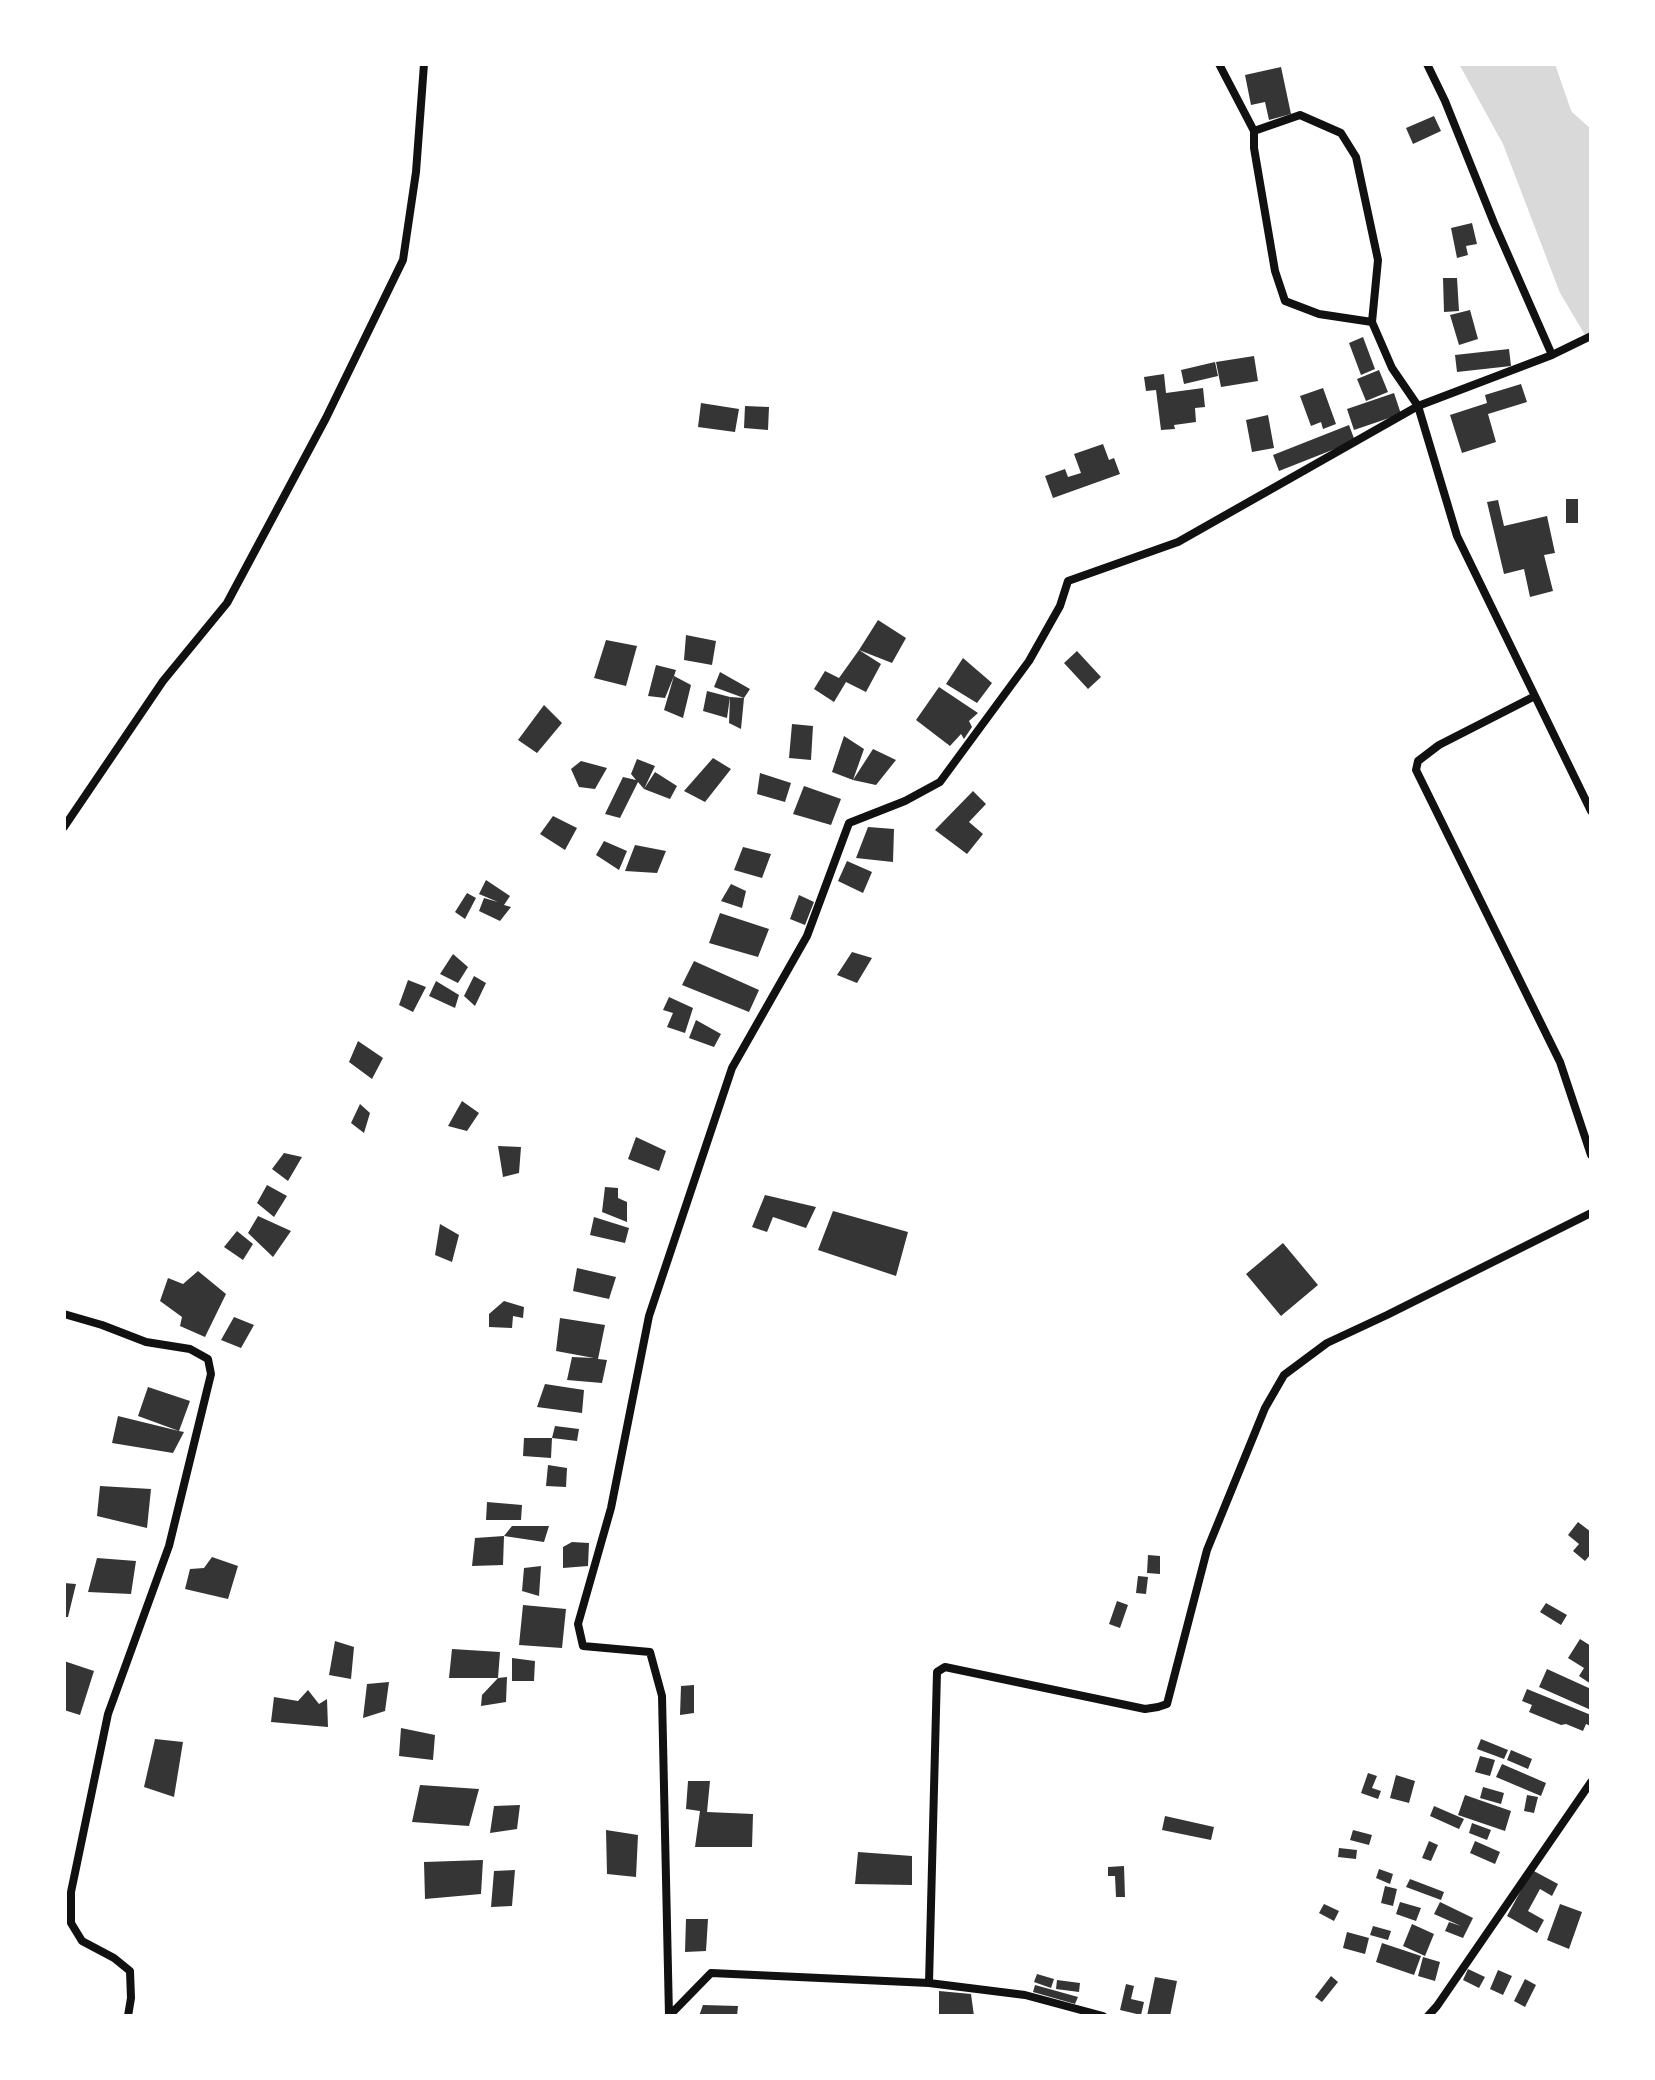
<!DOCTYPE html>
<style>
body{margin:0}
#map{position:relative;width:1655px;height:2080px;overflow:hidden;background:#fff;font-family:"Alegreya Sans",sans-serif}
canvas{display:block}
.frame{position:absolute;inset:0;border:66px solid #fff;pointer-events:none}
</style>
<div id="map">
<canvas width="1655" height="2080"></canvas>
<div class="frame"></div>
</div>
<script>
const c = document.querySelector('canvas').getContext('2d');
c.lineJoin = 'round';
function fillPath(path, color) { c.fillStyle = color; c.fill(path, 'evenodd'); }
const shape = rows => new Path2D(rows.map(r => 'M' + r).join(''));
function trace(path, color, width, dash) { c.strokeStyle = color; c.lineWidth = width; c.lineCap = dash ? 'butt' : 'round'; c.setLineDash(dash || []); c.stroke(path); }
fillPath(shape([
 [1459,64,1538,64,1540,71,1572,112,1591,129,1591,345,1560,293,1503,144]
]), '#d9d9d9');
trace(shape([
 [1538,64,1564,139,1591,185]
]), '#d9d9d9', 32);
fillPath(shape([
 [1281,67,1291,114,1269,120,1265,102,1251,105,1245,75],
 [1434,116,1441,131,1413,144,1406,128],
 [1472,223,1477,244,1466,246,1468,255,1457,258,1451,228],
 [1443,278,1457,278,1459,311,1444,312],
 [1470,310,1478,339,1459,345,1450,315],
 [1363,337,1375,369,1361,375,1349,343],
 [1509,349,1511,366,1457,372,1455,355],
 [1254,356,1258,381,1221,387,1216,362],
 [1215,362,1218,376,1184,384,1181,370],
 [1379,370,1388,392,1366,401,1357,379],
 [1164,374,1166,393,1203,388,1205,407,1195,408,1196,422,1174,425,1175,429,1161,430,1156,390,1146,391,1144,377],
 [1521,384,1527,402,1488,414,1496,442,1462,453,1450,415,1487,403,1485,395],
 [1323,388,1336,424,1323,429,1321,422,1311,426,1300,396],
 [1394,393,1401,414,1354,430,1347,409],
 [701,403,739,409,735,432,698,427],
 [745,406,769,407,768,430,744,428],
 [1268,415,1274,448,1252,452,1246,420],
 [1349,425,1355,441,1279,471,1273,455],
 [1103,444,1109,460,1114,458,1120,474,1053,498,1045,476,1065,469,1068,477,1081,473,1074,454],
 [1566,499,1578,499,1578,523,1566,523],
 [1498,500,1504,526,1547,516,1555,553,1544,555,1553,591,1530,597,1524,569,1504,574,1487,502],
 [878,620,906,638,892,663,859,650],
 [686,635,716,641,712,665,684,660],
 [606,640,637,646,626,686,594,678],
 [859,650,881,664,866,692,846,682,834,702,814,689,825,671,839,678],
 [1077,651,1101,677,1088,689,1064,663],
 [963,658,992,683,977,703,946,684],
 [656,665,676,670,674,676,691,685,683,718,664,710,674,676,665,698,648,696],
 [720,672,750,689,744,698,714,687],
 [939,687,978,713,969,721,972,727,964,739,961,734,950,746,916,720],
 [707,691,730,697,744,698,741,729,729,723,730,697,727,718,703,711],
 [544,705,562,723,537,753,518,740],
 [792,724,813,726,811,760,789,758],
 [844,736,864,749,853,780,832,772],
 [873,749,896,760,876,785,853,780],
 [713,758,731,769,705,802,684,791],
 [637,759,655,766,644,789,638,782,620,818,605,814,623,777,636,780,631,774],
 [581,761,607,768,595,789,579,787,571,769],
 [655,772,677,786,670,799,644,789],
 [760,773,791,783,785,802,757,794],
 [804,786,841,799,831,825,793,814],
 [973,791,986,804,969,822,983,834,967,854,935,830],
 [553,816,577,828,565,850,540,834],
 [868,827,894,829,893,862,856,858],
 [604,841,627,851,619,870,596,855],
 [635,845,666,851,657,873,625,871],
 [743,847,771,854,762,878,734,870],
 [847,861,872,872,863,893,838,881],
 [486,880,510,896,504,905,511,907,500,921,479,911,484,898,498,902,479,894],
 [731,884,746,891,742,908,721,901],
 [467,893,476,898,465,919,455,912],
 [799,895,814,902,805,925,790,919],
 [720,913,769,929,758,957,709,943],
 [852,952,872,958,857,983,837,975],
 [453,954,468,967,458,983,440,974],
 [694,961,759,990,749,1012,682,985],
 [474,976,486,983,475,1006,464,996],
 [408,980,426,987,413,1012,399,1005],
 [436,981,459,995,455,1008,429,996],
 [669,997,693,1008,685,1033,667,1027,673,1013,663,1010],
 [696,1020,721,1034,714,1047,689,1038],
 [358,1041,383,1058,372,1079,349,1062],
 [462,1101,479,1113,467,1131,448,1126],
 [360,1104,370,1113,364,1133,351,1123],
 [636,1137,666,1151,659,1171,628,1159],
 [498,1146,521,1147,519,1173,503,1177],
 [284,1153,302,1157,288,1181,272,1169],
 [267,1185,287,1196,274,1217,257,1203],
 [605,1187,618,1188,618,1198,627,1202,627,1222,602,1212],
 [765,1195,816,1207,806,1228,773,1217,767,1232,752,1227],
 [833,1211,908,1232,896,1276,818,1250],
 [258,1216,291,1231,273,1257,248,1233],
 [594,1217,629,1228,625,1243,590,1235],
 [440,1224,459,1235,452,1262,435,1255],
 [237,1231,253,1244,243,1260,224,1247],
 [1283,1243,1318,1285,1281,1316,1246,1274],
 [577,1268,616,1277,609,1299,573,1291],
 [198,1271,226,1294,205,1337,180,1326,182,1317,160,1301,168,1278,183,1284],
 [504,1301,524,1307,523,1318,513,1316,512,1328,489,1327,489,1314],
 [234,1317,254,1325,241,1348,221,1340],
 [560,1318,605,1325,598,1359,607,1360,602,1383,567,1380,572,1357,594,1358,556,1351],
 [545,1384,584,1390,582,1413,537,1407],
 [148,1387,190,1401,179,1431,184,1432,173,1453,112,1443,118,1416,179,1431,138,1416],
 [555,1426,579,1429,577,1441,552,1438],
 [524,1438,552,1438,551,1458,523,1456],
 [548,1465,567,1468,566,1487,546,1486],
 [100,1486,151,1489,147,1528,97,1516],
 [487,1502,522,1505,521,1520,486,1520],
 [1578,1522,1591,1532,1591,1554,1585,1561,1573,1551,1579,1544,1568,1535],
 [512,1526,549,1526,544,1542,504,1536,503,1565,472,1566,475,1538,504,1536],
 [572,1542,589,1543,588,1566,563,1568,563,1547],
 [1148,1555,1160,1556,1160,1574,1147,1573],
 [212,1557,238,1566,228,1599,185,1589,190,1569,204,1568],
 [97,1558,136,1561,131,1594,88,1592],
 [541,1566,539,1596,522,1591,524,1568],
 [1138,1576,1148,1577,1146,1594,1136,1593],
 [64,1583,76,1584,68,1617,64,1617],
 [1117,1601,1128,1605,1120,1628,1109,1624],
 [1546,1603,1567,1615,1561,1625,1540,1612],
 [523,1605,566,1609,562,1648,519,1645],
 [1580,1639,1591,1646,1591,1684,1579,1676,1584,1668,1568,1658],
 [335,1641,354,1647,351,1679,329,1675],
 [452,1649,500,1652,498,1678,449,1678],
 [512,1658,535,1661,534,1681,512,1681],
 [64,1661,94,1671,80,1715,64,1710],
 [1547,1669,1591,1689,1591,1710,1539,1687],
 [507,1677,506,1702,481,1706,482,1695,498,1678],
 [389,1682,385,1711,363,1718,367,1684],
 [694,1685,694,1713,680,1715,681,1686],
 [1527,1689,1591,1715,1591,1726,1586,1724,1583,1731,1566,1724,1561,1725,1529,1712,1532,1705,1522,1701],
 [308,1690,319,1704,327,1699,328,1727,271,1722,274,1697,298,1701],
 [401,1728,435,1735,433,1760,399,1756],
 [155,1739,183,1742,174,1797,144,1787],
 [1481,1739,1508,1750,1504,1759,1477,1749],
 [1511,1750,1532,1759,1528,1769,1507,1760],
 [1480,1756,1495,1760,1490,1776,1475,1772],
 [1502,1764,1546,1783,1541,1796,1496,1777],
 [1368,1773,1377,1776,1372,1788,1381,1791,1378,1799,1361,1793],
 [1396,1775,1415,1781,1409,1803,1390,1798],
 [688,1781,710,1781,707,1812,753,1814,752,1847,695,1847,700,1811,686,1809],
 [420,1785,479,1789,469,1826,412,1822],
 [1483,1787,1504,1793,1501,1804,1480,1798],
 [1465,1795,1511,1811,1505,1831,1458,1815],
 [1527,1795,1538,1797,1534,1813,1524,1811],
 [520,1805,517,1829,490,1833,494,1806],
 [1434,1806,1464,1819,1459,1829,1430,1816],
 [1165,1816,1214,1827,1211,1840,1162,1830],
 [1472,1823,1491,1830,1487,1840,1469,1833],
 [606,1830,638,1835,636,1877,607,1874],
 [1353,1830,1372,1835,1369,1845,1350,1840],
 [1429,1841,1438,1845,1431,1861,1422,1858],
 [1475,1841,1500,1852,1495,1864,1470,1853],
 [1339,1848,1357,1850,1356,1859,1338,1857],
 [858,1852,912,1856,912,1885,855,1884],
 [483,1860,481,1894,425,1899,424,1862],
 [1124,1866,1125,1897,1116,1897,1115,1876,1108,1876,1108,1867],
 [1379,1869,1393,1874,1390,1884,1376,1878],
 [515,1870,512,1906,491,1907,494,1871],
 [1532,1870,1558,1884,1552,1896,1540,1889,1528,1911,1544,1920,1537,1933,1507,1916],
 [1410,1879,1444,1892,1441,1900,1406,1887],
 [1385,1886,1397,1889,1393,1906,1381,1903],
 [1400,1902,1421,1908,1416,1921,1396,1914],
 [1440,1902,1473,1918,1463,1938,1445,1931,1449,1922,1461,1926,1434,1914],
 [1324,1904,1339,1911,1334,1921,1319,1913],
 [1560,1904,1582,1912,1569,1949,1547,1940],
 [686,1919,708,1919,706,1951,685,1952],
 [1412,1924,1434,1934,1425,1956,1403,1946],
 [1373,1926,1391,1931,1388,1940,1370,1935],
 [1347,1932,1369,1938,1365,1954,1343,1948],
 [1382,1943,1421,1956,1414,1975,1376,1962],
 [1423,1957,1440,1962,1435,1981,1418,1976],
 [1468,1969,1485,1977,1479,1988,1463,1980],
 [1498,1970,1512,1976,1503,1995,1490,1989],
 [1037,1974,1054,1979,1051,1988,1034,1982],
 [1331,1976,1338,1982,1322,2002,1315,1997],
 [1155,1977,1177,1981,1170,2016,1147,2016],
 [1525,1979,1536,1985,1525,2007,1514,2001],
 [1057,1980,1080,1983,1079,1992,1056,1989],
 [1126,1984,1134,1986,1131,1999,1144,2002,1141,2015,1120,2010],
 [1035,1985,1078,1997,1075,2004,1033,1992],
 [939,1991,971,1994,974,2016,939,2016],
 [703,2005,738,2006,737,2016,699,2016]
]), '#353535');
trace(shape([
 [1219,64,1254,131,1300,115,1341,133,1356,157,1378,260,1372,322,1392,368,1418,406,1457,536,1591,811],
 [1427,64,1445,101,1494,223,1552,355],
 [1254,131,1254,148,1275,271,1285,301,1319,314,1372,322],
 [1535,696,1439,745,1418,761,1416,770,1560,1062,1591,1155],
 [64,827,163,681,227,603,326,418,403,260,416,172,424,64],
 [64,1314,102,1325,146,1342,190,1349,208,1359,211,1374,169,1546,108,1714,71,1892,71,1923,82,1941,114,1958,130,1971,131,1998,128,2016],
 [929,1983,937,1672,945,1667,1145,1709,1158,1707,1167,1704,1207,1550,1265,1408,1284,1375,1327,1343,1387,1315,1591,1213],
 [669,2016,662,1696,650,1652,583,1646,578,1624,611,1508,649,1316,732,1068,807,936,849,823,905,801,940,782,1029,661,1060,606,1068,581,1178,542,1418,406,1552,355,1591,336],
 [669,2016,711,1973,929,1983,1025,1995,1103,2016],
 [1428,2016,1437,2006,1591,1782]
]), '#111', 8);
</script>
